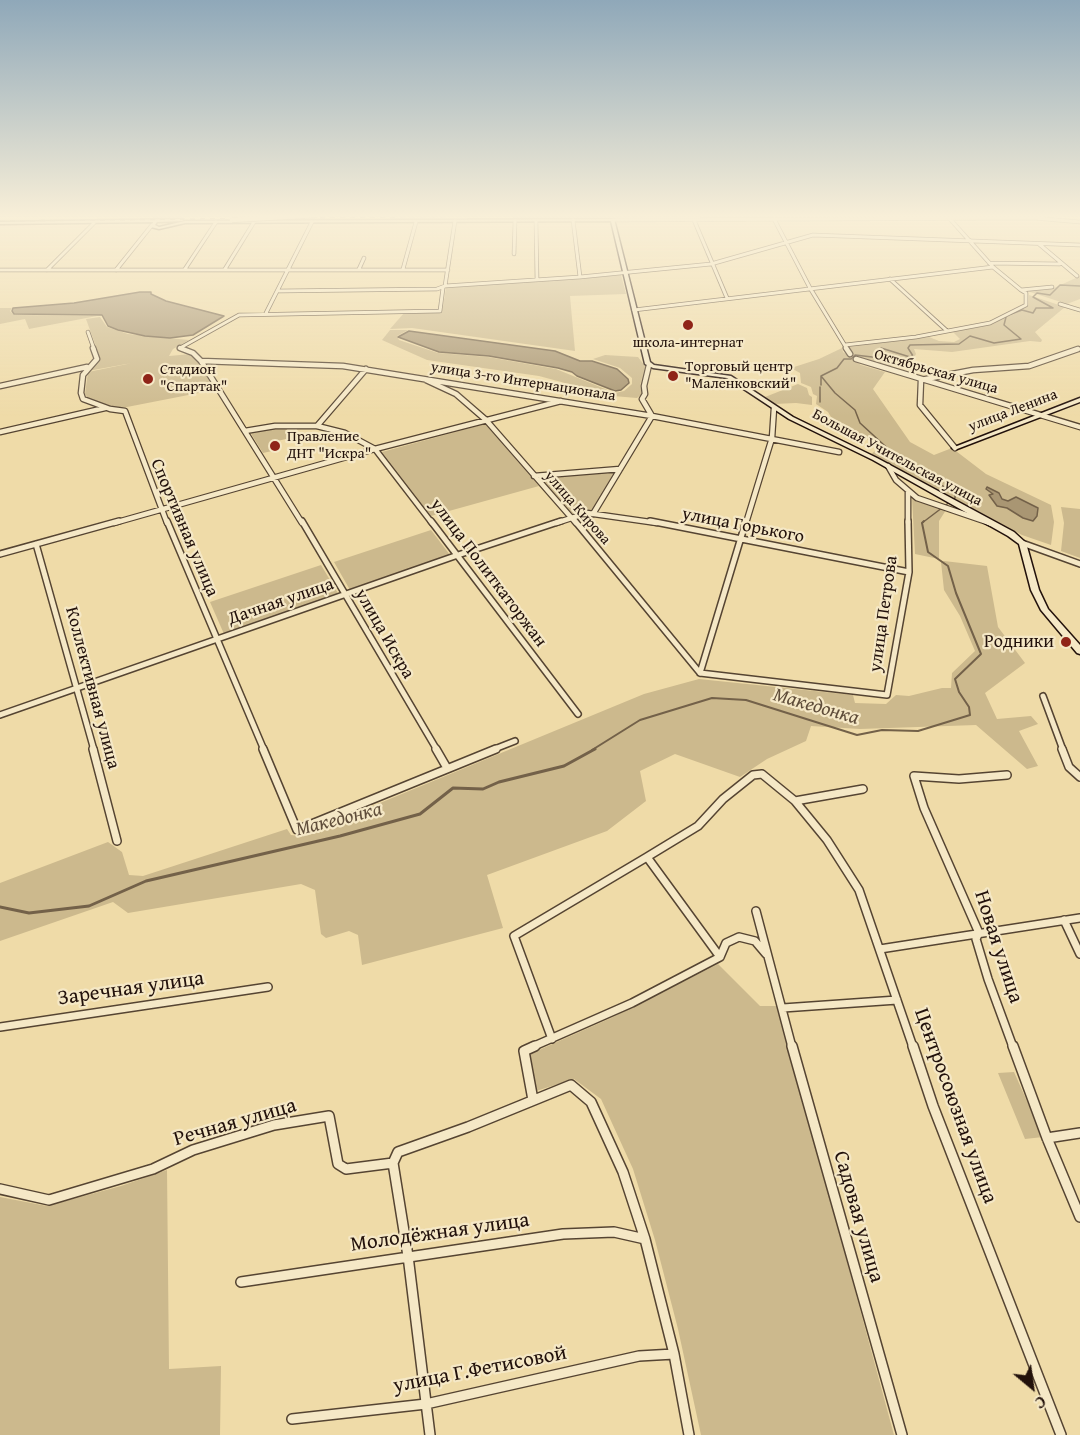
<!DOCTYPE html>
<meta charset="utf-8">
<style>
body{margin:0}
#map{position:relative;width:1080px;height:1435px;overflow:hidden;background:#efdba8;font-family:"Gentium Book Plus",serif}
canvas{display:block}
.north{position:absolute;left:1002px;top:1357px;width:60px;height:60px;-webkit-text-stroke:4px #f5e8c6;paint-order:stroke;rotate:151deg;font-size:16px;font-weight:700;line-height:24px;text-align:center;color:#22110b}
.north::after{content:'';display:block;margin:auto;width:21px;height:27px;background:#22110b;clip-path:polygon(50% 0,100% 100%,50% 72%,0 100%)}
</style>
<div id="map">
<canvas width="1080" height="1435"></canvas>
<div class="north">С</div>
</div>
<script>
const c = document.querySelector('canvas').getContext('2d');
c.lineJoin = 'round';
function fillPath(path, color) { c.fillStyle = color; c.fill(path, 'evenodd'); }
const shape = rows => new Path2D(rows.map(r => 'M' + r).join(''));
function trace(path, color, width, dash) { c.strokeStyle = color; c.lineWidth = width; c.lineCap = dash ? 'butt' : 'round'; c.setLineDash(dash || []); c.stroke(path); }
function label(font, color, halo, rows, align = 'center') {
  c.font = font + ' "Gentium Book Plus",serif'; c.lineWidth = 4.5; c.setLineDash([]); c.textBaseline = 'middle'; c.strokeStyle = halo; c.fillStyle = color; for (const [text, x, y, turn = 0] of rows) {
    c.save(); c.translate(x, y); c.rotate((+turn || 0) * Math.PI / 180); c.textAlign = isNaN(turn) ? turn : align; if (halo) c.strokeText(text, 0, 0); c.fillText(text, 0, 0); c.restore();
  }
}
fillPath(shape([
 [773,215,1080,215,1080,216,1042,218,775,219],
 [621,275,626,294,570,296,575,351,412,328,390,329,404,313,442,312,446,288],
 [1080,276,1080,299,1067,304,1027,291,1054,288],
 [1029,295,1065,307,1035,332,1042,340,1041,342,1030,341,952,352,914,349,916,354,911,363,896,363,887,369,865,362,849,351,848,347,929,337,939,341,954,342,960,339,953,332,993,324,1007,315,1029,305],
 [0,308,12,308,10,311,14,315,97,316,29,329,25,319,0,324],
 [100,317,107,327,128,334,189,340,173,349,169,356,191,354,203,368,214,390,127,407,111,407,89,399,85,394,88,372,132,363,88,371,100,358,86,319],
 [390,330,408,330,397,336,399,340,438,353,488,357,556,369,615,393,624,391,632,384,632,378,620,368,593,359,605,355,638,357,645,366,640,386,642,394,637,398,613,396,539,376,427,360,382,340],
 [842,348,843,352,861,365,885,372,873,389,910,442,934,455,952,448,986,474,1051,505,1054,522,1051,545,1022,535,871,454,882,446,860,436,855,439,834,422,828,412,816,404,817,396,813,394,811,387,801,383,800,373,791,368,819,359],
 [798,384,807,388,809,395,812,397,812,405,796,403,775,404,765,397],
 [485,424,539,486,431,516,382,452],
 [298,426,290,438,269,443,272,451,263,453,250,432],
 [615,471,592,511,572,514,539,478],
 [912,498,946,510,939,521,939,559,915,554],
 [1061,507,1080,509,1080,558,1061,551,1064,523],
 [431,530,450,555,350,590,334,562],
 [944,561,987,566,998,627,1025,663,985,693,997,719,1031,716,1038,724,1019,731,1038,766,1027,769,976,725,860,729,811,726,806,741,767,759,740,777,675,754,640,771,646,801,607,831,487,875,503,928,362,965,358,935,349,931,326,938,321,934,315,890,301,884,128,913,113,902,0,941,0,883,108,842,122,852,129,875,143,876,287,829,291,835,300,836,644,694,699,679,853,695,855,703,886,704,896,695,909,696,942,688,951,688,952,673,975,651,960,616,944,590,941,562],
 [321,565,339,595,224,634,210,602],
 [718,964,760,1006,778,1006,894,1435,701,1435,678,1329,655,1240,633,1169,601,1099,574,1079,536,1091,530,1054,611,1018],
 [1014,1072,1043,1137,1025,1139,998,1073],
 [167,1170,169,1369,221,1366,220,1435,0,1435,0,1197,47,1206,121,1186]
]), '#ccb98d');
const water = shape([
 [140,292,151,292,151,294,166,301,224,316,193,335,170,338,145,336,118,330,108,326,102,315,14,314,12,311,13,308,74,303,140,292],
 [409,331,555,351,580,361,592,361,617,369,628,379,629,383,621,390,615,391,577,376,572,372,558,368,489,356,439,352,398,337,409,331],
 [987,487,999,493,1002,499,1008,501,1016,497,1038,508,1037,516,1033,521,1023,518,1007,508,997,506,989,495,993,494,986,489,987,487]
]);
fillPath(water, '#a99673');
trace(water, '#736149', 1.5);
trace(shape([
 [1011,314,1022,310,1033,313,1036,308,1053,308,1033,297,1037,293,1050,295,1060,285,1080,286],
 [821,376,821,385],
 [820,387,820,402],
 [922,523,955,498,955,494,896,456,860,423,855,410,835,393,821,376,837,368,844,359,851,359,855,355,881,358,881,348,910,357,913,356,908,348,910,345,959,344,970,336,994,343,1021,339,1004,325,1006,317]
]), '#736149', 1.5);
trace(shape([
 [592,750,640,720,712,698,746,700,857,735,882,730,918,731,970,715,969,707,959,692,955,679,981,654,956,593,948,566,928,552,922,523,924,521]
]), '#736149', 2);
trace(shape([
 [0,907,29,913,89,906,146,881,340,836,420,814,453,788,483,789,499,782,564,766,595,749]
]), '#736149', 3);
const streetFar4 = shape([
 [774,219,810,288,847,349],
 [950,219,993,267,1021,290],
 [573,220,580,277],
 [613,220,1034,218,1080,222],
 [694,220,727,298],
 [536,221,537,280],
 [1039,244,1077,276],
 [514,254,515,221],
 [989,263,1060,264],
 [185,269,216,222],
 [225,269,254,222],
 [359,269,364,258],
 [403,269,416,222],
 [0,270,448,270],
 [47,270,94,223],
 [116,270,152,225],
 [890,279,946,330],
 [445,286,455,221],
 [279,291,437,289,445,286,580,277,711,264,813,235,1080,245],
 [1060,304,1080,310],
 [634,310,993,267],
 [266,313,312,222],
 [88,332,94,349],
 [845,345,916,337,990,323,1026,305,1026,293,1021,290,1052,287],
 [180,348,183,349],
 [180,348,239,315,440,311,443,288]
]);
const streetFar3 = shape([
 [93,348,97,359,83,375,81,393,83,399,110,409,125,411,167,523],
 [180,348,193,353,201,361,302,523],
 [846,348,850,354],
 [856,359,1080,427],
 [201,361,343,366,652,416,839,452],
 [426,380,456,394,486,420,576,523],
 [0,386,87,367],
 [317,426,366,369],
 [245,431,275,426,317,426,345,433,375,449,432,523],
 [0,432,105,408],
 [955,448,920,405,921,380,973,370,1029,366,1078,349],
 [888,466,896,480,917,498,990,523],
 [534,476,620,469],
 [908,492,908,523],
 [593,514,652,416,642,399,645,394,644,386,649,365],
 [114,523,375,449,561,401],
 [556,523,587,513,657,523],
 [746,523,772,438,774,408]
]);
const streetFar2 = shape([
 [167,521,264,750],
 [302,521,437,750],
 [431,521,578,714],
 [575,521,700,673],
 [650,521,909,572],
 [986,521,990,523],
 [1022,543,1080,564],
 [36,544,94,750],
 [0,554,119,521],
 [700,673,887,695,909,572,908,521],
 [700,673,746,521],
 [1043,696,1063,750],
 [0,715,455,556,561,521],
 [492,750,515,741]
]);
const streetFar1 = shape([
 [93,749,117,841],
 [263,749,297,830,496,749],
 [436,749,447,768],
 [1062,749,1069,767,1080,777],
 [1007,775,959,779,914,776,924,808,979,933,976,939,988,979,1013,1047],
 [795,801,863,789],
 [647,857,698,826,723,799,753,775,762,774,795,801,827,840,859,890,913,1047],
 [756,911,792,1047],
 [1064,920,1080,954],
 [880,949,1080,918],
 [783,1008,897,1000],
 [0,1027,268,987],
 [552,1039,514,936,647,857,720,957],
 [532,1047,632,1003,720,957,726,943,739,937,755,941,766,954]
]);
const street = shape([
 [792,1046,902,1435],
 [913,1046,933,1106,1061,1435],
 [1013,1046,1047,1138,1080,1217],
 [533,1100,524,1051,535,1046],
 [1047,1138,1080,1133],
 [393,1163,408,1256,430,1435],
 [0,1189,49,1200,153,1169,193,1150,274,1125,329,1116,338,1164,346,1169,393,1163,398,1152,468,1127,571,1085,591,1102,623,1172,645,1239,674,1354,689,1435],
 [241,1282,563,1234,614,1232,645,1239],
 [292,1419,426,1404,639,1356,674,1354]
]);
const secondary = shape([
 [182,219,183,221,157,222,155,225,159,227,185,221,614,219,650,362,654,365,731,376,793,417,877,458,1014,532,1026,543,1039,590,1048,609,1080,645,1080,654,1077,653,1041,610,1031,590,1019,544,1008,536,873,460,789,419,727,378,653,368,645,364,611,221,185,223,159,229,151,227,153,222,0,224,0,222,182,219],
 [1080,398,1080,402,957,449,952,448,1080,398]
]);
trace(streetFar4, '#554432', 4.5);
trace(streetFar3, '#554432', 7);
trace(streetFar2, '#554432', 8);
trace(streetFar1, '#554432', 10);
trace(street, '#554432', 12);
trace(secondary, '#22110b', 3);
trace(streetFar4, '#f5e8c6', 3);
trace(streetFar3, '#f5e8c6', 4.5);
trace(streetFar2, '#f5e8c6', 5);
trace(streetFar1, '#f5e8c6', 7);
trace(street, '#f5e8c6', 9);
fillPath(secondary, '#f5e8c6');
trace(shape([
 [0,221,578,215]
]), '#22110b', 1.5, [5, 5]);
const secondaryBridge = shape([
 [232,220,317,215]
]);
trace(secondaryBridge, '#22110b', 6, []);
trace(secondaryBridge, '#f5e8c6', 4.5);
const sky = c.createLinearGradient(0, 0, 0, 416);
sky.addColorStop(0, '#8fa8b9');
sky.addColorStop(0.52, '#f8efd8');
sky.addColorStop(1, '#f8efd800');
c.fillStyle = sky;
c.fillRect(0, 0, 1080, 416);
for (const [x, y, r, color] of [
 [688,325,6,"#8f2418"],
 [673,376,6,"#8f2418"],
 [148,379,6,"#8f2418"],
 [275,446,6,"#8f2418"],
 [1066,642,6,"#8f2418"]
]) { const dot = new Path2D(); dot.arc(x, y, r, 0, 2 * Math.PI); c.fillStyle = color; c.fill(dot); trace(dot, '#f5e8c6', 2); }
label('15px', '#22110b', '#f5e8c6', [
 ["школа-интернат",688,343,"center"],
 ["Торговый центр",685,367],
 ["\"Маленковский\"",685,384],
 ["Стадион",160,370],
 ["\"Спартак\"",160,387],
 ["Правление",287,437],
 ["ДНТ \"Искра\"",287,454]
], 'left');
label('15px', '#22110b', '#f5e8c6', [
 ["Октябрьская улица",936,372,16],
 ["улица 3-го Интернационала",523,382,9],
 ["улица Ленина",1013,411,-21],
 ["Большая Учительская улица",897,458,28],
 ["улица Кирова",577,508,49]
]);
label('18px', '#22110b', '#f5e8c6', [
 ["улица Горького",743,526,11],
 ["Спортивная улица",184,528,67],
 ["улица Политкаторжан",488,573,53],
 ["Дачная улица",281,602,-19],
 ["улица Петрова",884,614,-82],
 ["улица Искра",384,634,60],
 ["Коллективная улица",92,688,75]
]);
label('18px', '#22110b', '#f5e8c6', [
 ["Родники",1054,642]
], 'right');
label('italic 20px', '#5f4d3a', '#f5e8c6', [
 ["Македонка",816,707,16],
 ["Македонка",339,820,-14]
]);
label('21px', '#22110b', '#f5e8c6', [
 ["Новая улица",998,947,72],
 ["Заречная улица",131,989,-8],
 ["Центросоюзная улица",955,1106,70],
 ["Речная улица",235,1123,-16],
 ["Садовая улица",858,1217,74],
 ["Молодёжная улица",440,1233,-8],
 ["улица Г.Фетисовой",480,1370,-11]
]);
</script>
